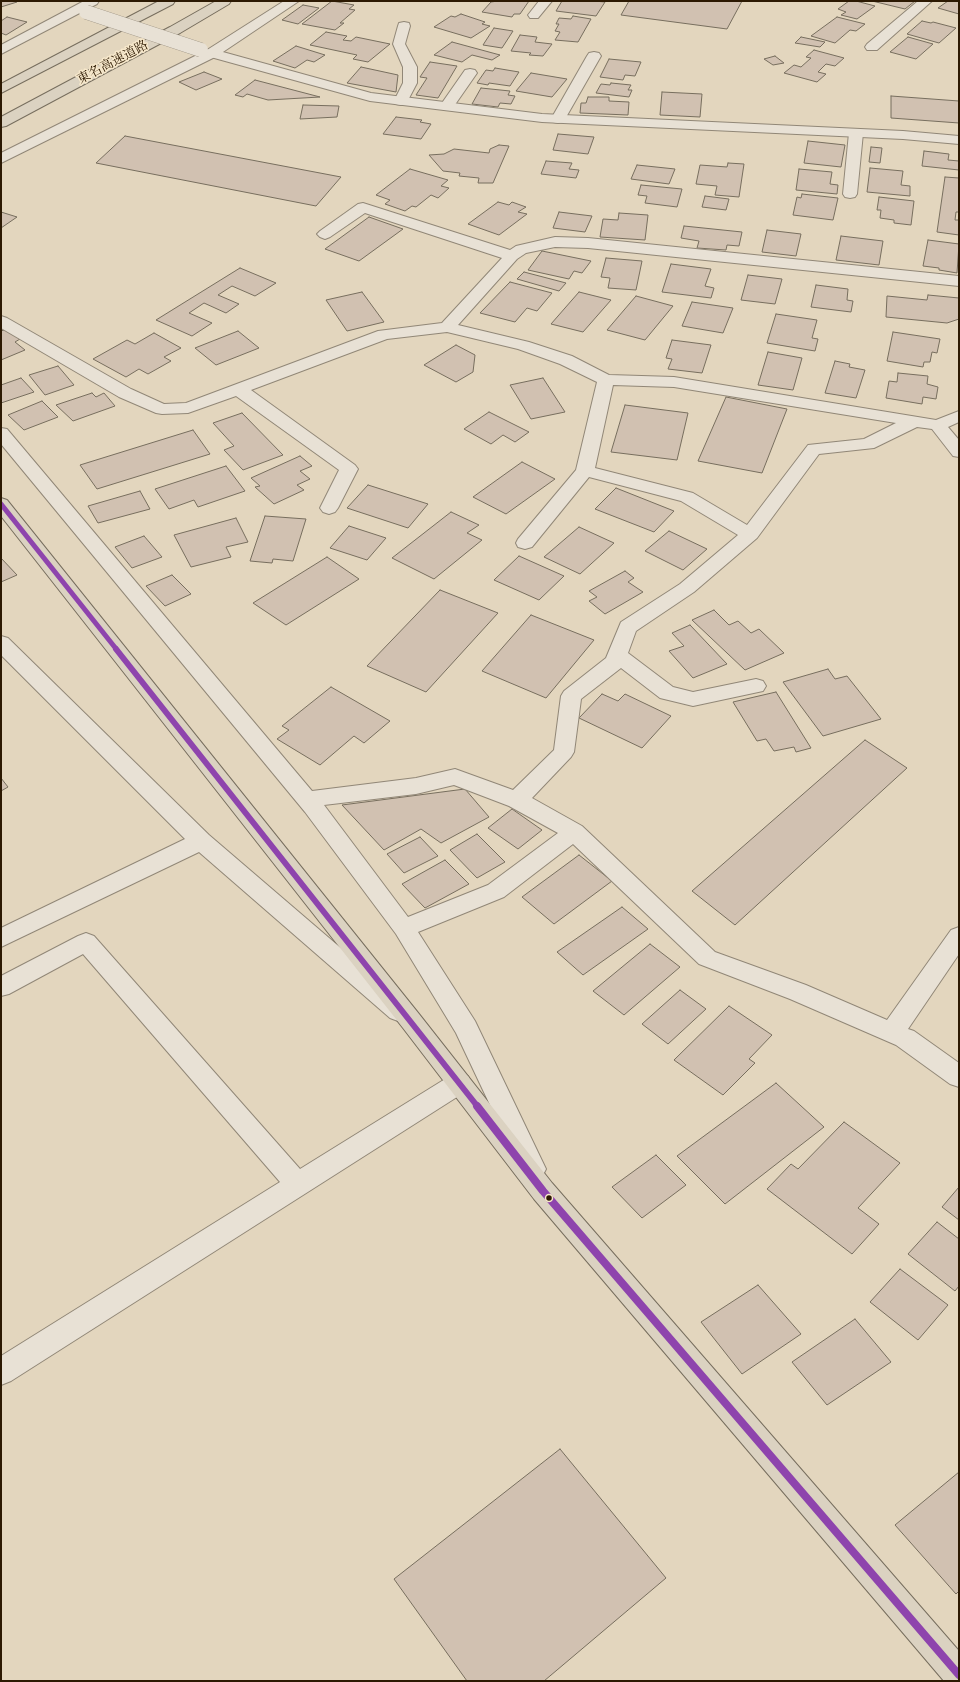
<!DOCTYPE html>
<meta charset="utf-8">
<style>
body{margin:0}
#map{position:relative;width:960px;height:1682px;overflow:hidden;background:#e3d6be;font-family:"Libre Bodoni",serif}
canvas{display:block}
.frame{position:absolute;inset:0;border:2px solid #2c1902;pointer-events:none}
</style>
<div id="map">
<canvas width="960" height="1682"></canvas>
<div class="frame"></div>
</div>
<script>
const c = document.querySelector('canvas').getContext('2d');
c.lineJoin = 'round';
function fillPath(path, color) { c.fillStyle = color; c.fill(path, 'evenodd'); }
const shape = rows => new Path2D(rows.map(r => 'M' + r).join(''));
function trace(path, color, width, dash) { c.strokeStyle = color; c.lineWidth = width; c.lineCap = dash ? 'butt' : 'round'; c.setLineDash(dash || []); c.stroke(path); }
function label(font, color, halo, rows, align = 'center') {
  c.font = font + ' "Libre Bodoni","Noto Serif JP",serif'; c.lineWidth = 3; c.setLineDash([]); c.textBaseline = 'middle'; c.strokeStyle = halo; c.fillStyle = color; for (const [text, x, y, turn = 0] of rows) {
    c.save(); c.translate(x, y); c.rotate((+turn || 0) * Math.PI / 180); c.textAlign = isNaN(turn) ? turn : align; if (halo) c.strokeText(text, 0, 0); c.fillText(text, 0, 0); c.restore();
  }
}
const building = shape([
 [1,1,15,1,17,2,1,7,1,1],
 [332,1,354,5,349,9,355,10,340,23,344,23,335,30,302,24,332,1],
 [498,1,529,1,520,14,514,14,512,17,482,12,491,2,498,1],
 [562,1,594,1,605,2,596,16,556,11,562,1],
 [629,1,742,1,727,29,621,15,629,1],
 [849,1,856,1,875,6,857,19,841,15,846,12,838,9,849,1],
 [872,1,915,1,905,9,872,1],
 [948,1,959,1,959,14,938,8,948,1],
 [303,5,319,8,298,24,282,20,303,5],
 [461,14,485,22,482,24,490,26,471,38,434,27,451,16,455,17,461,14],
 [573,16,591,19,578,42,555,40,560,32,555,31,559,24,556,24,559,18,571,19,573,16],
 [7,17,27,22,6,35,1,33,1,21,7,17],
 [837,17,865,24,856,31,850,30,835,43,811,36,837,17],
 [922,21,931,23,933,22,956,28,939,43,907,34,922,21],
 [494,28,513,31,502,48,483,45,494,28],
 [326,32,347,36,343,40,351,41,356,37,390,44,368,62,353,59,357,55,310,45,326,32],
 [520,35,537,37,535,42,552,44,543,56,529,55,531,53,511,51,520,35],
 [801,37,825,42,820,47,795,43,801,37],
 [908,37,933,44,916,59,890,52,908,37],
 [452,42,500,55,492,60,472,55,462,62,434,55,452,42],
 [296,46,325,55,314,62,307,60,295,68,273,61,296,46],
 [814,50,844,58,835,66,826,64,818,72,826,74,817,82,784,73,794,65,801,67,811,58,806,57,814,50],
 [775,56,784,63,773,65,764,59,775,56],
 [609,59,641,62,635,76,625,75,623,80,600,77,609,59],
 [430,62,457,66,438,98,416,95,427,78,420,77,430,62],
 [361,67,398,75,396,92,347,83,361,67],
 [495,68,519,72,510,86,489,83,488,85,477,83,486,70,493,71,495,68],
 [204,72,222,79,196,90,179,82,204,72],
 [531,73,567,79,552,97,516,91,531,73],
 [255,80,320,97,268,100,247,94,243,97,235,95,255,80],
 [611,83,631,85,628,90,632,90,629,97,596,93,601,84,610,85,611,83],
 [481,88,510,91,508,95,515,96,511,104,500,103,498,107,472,104,481,88],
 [662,92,702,94,700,117,660,115,662,92],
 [891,96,959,101,959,123,891,118,891,96],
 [588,97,609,97,609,101,629,102,628,115,580,113,581,103,586,103,588,97],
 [303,105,339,106,337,117,300,119,303,105],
 [396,117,422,120,420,122,431,124,421,139,383,134,396,117],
 [558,134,594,137,588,154,553,150,558,134],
 [125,136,341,177,316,206,96,163,125,136],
 [808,141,845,145,841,167,804,163,808,141],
 [499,145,509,146,493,183,478,183,479,178,459,176,460,173,443,171,429,155,444,154,454,149,489,153,490,149,499,145],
 [871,147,882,148,880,163,869,162,871,147],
 [924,151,949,154,948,160,959,161,959,170,922,166,924,151],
 [546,161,572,163,569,169,579,170,576,178,541,174,546,161],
 [728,163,744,164,739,197,715,195,717,186,696,184,700,165,727,167,728,163],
 [637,165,675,169,669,184,631,179,637,165],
 [870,168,903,171,901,185,910,186,910,196,867,192,870,168],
 [410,169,448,180,441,186,449,188,438,198,431,195,416,207,412,206,405,211,385,204,390,200,376,195,410,169],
 [799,169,832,172,830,184,838,185,837,194,796,190,799,169],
 [945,177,959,178,959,212,956,212,955,220,959,220,959,235,937,232,945,177],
 [641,185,682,189,677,207,645,203,647,196,638,195,641,185],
 [802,194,838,198,833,220,793,215,797,197,801,198,802,194],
 [705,196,729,199,726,210,702,207,705,196],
 [879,197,914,201,911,225,894,223,894,220,880,218,881,210,877,210,879,197],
 [498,202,509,205,512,202,526,207,518,212,527,214,499,235,468,224,498,202],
 [1,212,17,217,1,228,1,212],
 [559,212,592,216,585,232,553,228,559,212],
 [619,213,648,215,645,240,600,237,603,219,618,220,619,213],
 [369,217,403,229,359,261,325,249,369,217],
 [684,226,742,232,739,246,727,245,726,250,697,248,699,241,681,238,684,226],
 [767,230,801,234,796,256,762,252,767,230],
 [841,236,883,241,879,265,836,260,841,236],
 [928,240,959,244,957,273,939,270,939,268,923,266,928,240],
 [542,251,591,261,582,273,574,271,569,279,528,270,542,251],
 [606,258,642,261,636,290,608,288,610,278,601,277,606,258],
 [671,264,711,269,705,286,714,288,711,298,662,292,671,264],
 [240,268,276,283,255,296,232,286,218,295,239,304,226,313,204,303,189,313,212,323,192,336,156,320,240,268],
 [524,272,566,283,559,291,517,279,524,272],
 [748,275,782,279,775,304,741,300,748,275],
 [510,282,552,293,537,311,527,308,515,322,480,313,510,282],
 [816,285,848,289,847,300,853,301,851,312,811,307,816,285],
 [362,292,384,322,347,331,326,300,362,292],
 [579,292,611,300,583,332,551,324,579,292],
 [928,295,959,298,959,319,947,323,886,317,887,296,927,300,928,295],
 [636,296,673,306,645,340,607,330,636,296],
 [692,302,733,308,723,333,682,326,692,302],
 [776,314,817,320,812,338,818,339,815,351,767,343,776,314],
 [7,329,20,339,15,342,25,350,1,360,1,331,7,329],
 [238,331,259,348,216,365,195,348,238,331],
 [893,332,940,339,937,353,932,352,930,362,924,362,923,367,887,361,893,332],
 [154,333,181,348,164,357,171,361,148,374,139,369,126,377,93,359,127,340,135,344,154,333],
 [672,340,711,345,702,373,668,369,672,359,666,358,672,340],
 [456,345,475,355,473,372,456,382,424,365,456,345],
 [768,352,802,358,793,390,758,385,768,352],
 [835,361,850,364,849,367,865,370,856,398,825,393,835,361],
 [58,366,74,385,45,395,29,375,58,366],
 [898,373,928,376,927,384,938,387,936,399,923,397,922,404,886,398,889,381,897,382,898,373],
 [21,378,34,392,1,403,1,385,21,378],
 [543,378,565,412,531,419,510,385,543,378],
 [92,393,96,397,104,393,115,406,73,421,56,405,92,393],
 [726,397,787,409,762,473,698,461,726,397],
 [42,401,58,417,24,430,8,415,42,401],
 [625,405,688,413,677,460,611,452,625,405],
 [489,412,529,432,515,442,503,435,491,444,464,429,489,412],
 [242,413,283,455,243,470,224,450,234,446,213,423,242,413],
 [193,430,210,454,97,489,80,465,193,430],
 [300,456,312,466,300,471,310,479,297,485,304,490,274,504,255,487,260,486,251,478,300,456],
 [522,462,555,479,506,514,473,497,522,462],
 [226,466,245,491,198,507,194,500,169,509,155,489,226,466],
 [368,485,428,504,408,528,347,508,368,485],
 [616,488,674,511,654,532,595,509,616,488],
 [140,491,150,509,98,523,88,506,140,491],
 [451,512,479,525,467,533,482,540,434,579,392,558,451,512],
 [265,516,306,519,293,561,273,559,272,563,250,561,265,516],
 [236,518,248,542,226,547,231,557,191,567,174,535,236,518],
 [349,526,386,538,367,560,330,548,349,526],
 [579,527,614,543,580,574,544,557,579,527],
 [669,531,707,549,683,570,645,551,669,531],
 [144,536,162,557,132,568,115,547,144,536],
 [519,556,564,576,539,600,494,580,519,556],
 [327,557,359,579,286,625,253,603,327,557],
 [1,558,17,575,1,582,1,558],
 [625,571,634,578,628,582,643,592,605,614,589,601,597,597,589,591,625,571],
 [172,575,191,594,165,606,146,586,172,575],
 [440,590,498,613,426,692,367,666,440,590],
 [714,610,729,625,738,621,751,633,759,629,784,653,745,670,692,620,714,610],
 [531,615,594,640,546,698,482,671,531,615],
 [690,625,727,664,693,678,669,651,684,646,672,633,690,625],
 [828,669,835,679,847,676,881,719,823,736,783,682,828,669],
 [331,687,390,721,364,743,354,736,320,765,277,739,289,730,282,726,331,687],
 [776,692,811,748,796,752,794,747,774,751,766,739,757,741,733,702,776,692],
 [602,694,618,701,625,694,671,716,642,748,579,718,602,694],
 [865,740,907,768,735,925,692,891,865,740],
 [1,778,8,787,1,791,1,778],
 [465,789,489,817,441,843,421,829,384,850,342,805,465,789],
 [512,809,542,830,518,849,488,828,512,809],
 [477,834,505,862,477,878,450,850,477,834],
 [420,837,438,856,404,873,387,854,420,837],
 [579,855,612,881,554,924,522,897,579,855],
 [445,860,469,884,425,908,402,884,445,860],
 [622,907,648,929,583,975,557,952,622,907],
 [650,944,680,967,624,1015,593,991,650,944],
 [680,990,706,1009,668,1044,642,1024,680,990],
 [729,1006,772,1035,749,1059,755,1063,723,1095,674,1060,729,1006],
 [776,1083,824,1127,725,1204,677,1156,776,1083],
 [844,1122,900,1163,858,1208,879,1224,852,1254,767,1189,791,1164,798,1169,844,1122],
 [656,1155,686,1185,642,1218,612,1187,656,1155],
 [959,1187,959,1220,942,1207,959,1187],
 [937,1222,959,1239,959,1286,955,1291,908,1254,937,1222],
 [900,1269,948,1305,918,1340,870,1302,900,1269],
 [758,1285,801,1334,742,1374,701,1322,758,1285],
 [855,1319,891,1362,827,1405,792,1362,855,1319],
 [560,1449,666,1578,544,1681,467,1681,394,1579,560,1449],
 [959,1472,959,1591,956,1594,895,1525,959,1472]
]);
fillPath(building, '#d1c1b1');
trace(building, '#776e5e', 1);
const service = shape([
 [86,933,94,936,300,1169,450,1076,459,1073,468,1076,471,1083,468,1090,11,1381,1,1385,1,1356,280,1182,83,954,9,994,1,996,1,976,78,936,86,933]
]);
const minor = shape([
 [84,1,99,1,97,4,1,54,1,45,84,1],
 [284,1,299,1,217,56,1,163,1,153,207,50,284,1],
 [539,1,552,1,538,18,530,18,528,15,539,1],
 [918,1,932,1,877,50,867,50,865,47,867,44,918,1],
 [404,22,409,23,410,26,405,44,417,67,417,83,406,104,401,105,396,104,394,101,403,83,403,67,393,44,398,26,399,23,404,22],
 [594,52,599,53,601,56,565,119,563,122,558,123,553,122,551,119,587,56,589,53,594,52],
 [470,69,475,70,477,73,452,109,447,110,442,109,440,106,442,103,465,70,470,69],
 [856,129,861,130,863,133,857,194,855,197,850,198,845,197,843,194,849,133,851,130,856,129],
 [363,203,510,250,516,246,555,237,588,238,959,276,959,286,588,248,555,247,526,253,517,259,458,325,529,342,572,356,609,375,674,377,936,420,959,411,959,422,948,427,959,440,959,457,953,456,932,429,917,427,874,448,819,454,757,538,694,592,636,631,628,653,673,687,693,692,756,679,763,681,766,686,763,691,693,706,660,698,621,668,581,699,574,752,571,757,532,798,582,826,715,952,806,985,887,1020,951,930,959,927,959,954,908,1029,914,1031,959,1063,959,1087,950,1084,896,1045,790,999,699,964,573,844,504,897,418,932,475,1021,546,1169,542,1177,533,1180,524,1177,456,1033,396,934,305,812,1,444,1,428,7,429,312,791,416,778,455,769,513,790,554,750,561,696,564,691,606,658,621,622,680,584,738,535,681,501,589,477,532,547,525,549,518,547,516,543,518,539,576,470,597,382,560,364,518,349,447,332,387,339,251,390,355,465,358,469,338,508,335,512,329,514,323,512,320,508,339,470,236,396,188,413,162,414,156,413,119,397,1,328,1,316,7,318,131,389,164,404,186,403,378,331,442,323,502,258,365,213,330,237,325,239,320,237,317,234,320,231,358,204,363,203],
 [613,385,674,387,896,423,864,439,808,445,747,525,693,493,595,468,613,385],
 [454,785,509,806,558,833,488,885,408,917,324,805,416,794,454,785],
 [1,636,8,638,209,835,406,1004,410,1011,406,1018,398,1021,390,1018,199,852,1,947,1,928,185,839,1,655,1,636]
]);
const tertiary = shape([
 [212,49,371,93,542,114,903,131,959,136,959,144,903,139,542,122,370,101,207,56,205,53,207,50,212,49]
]);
const primary = shape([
 [1,498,7,500,419,1014,552,1183,959,1651,959,1681,944,1681,534,1199,403,1028,1,516,1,498]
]);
const motorway = shape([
 [159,1,175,1,173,4,1,93,1,84,159,1],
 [216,1,231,1,229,4,180,33,6,126,1,127,1,117,170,27,216,1]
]);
trace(service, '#918777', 2);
trace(minor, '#918777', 2);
trace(tertiary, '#918777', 2);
trace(primary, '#776e5e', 2);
trace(motorway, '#776e5e', 2);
fillPath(service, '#e8e1d5');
fillPath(minor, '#e8e1d5');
fillPath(tertiary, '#e8e1d5');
fillPath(primary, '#dbd2c1');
fillPath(motorway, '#dbd2c1');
const minorBridge = shape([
 [86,12,201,50]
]);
trace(minorBridge, '#918777', 15, []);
trace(minorBridge, '#e8e1d5', 14);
trace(shape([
 [1,504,117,650]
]), '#8e44ad', 5);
trace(shape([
 [116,649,478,1107]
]), '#8e44ad', 6);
trace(shape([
 [477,1106,543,1191,959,1675]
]), '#8e44ad', 8);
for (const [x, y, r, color] of [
 [549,1198,3.5,"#2c1902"]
]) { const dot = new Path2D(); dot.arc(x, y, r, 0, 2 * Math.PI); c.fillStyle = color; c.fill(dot); trace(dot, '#f7e8cb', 1.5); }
label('13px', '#2c1902', '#f7e8cb', [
 ["東名高速道路",113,63,-28]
]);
</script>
